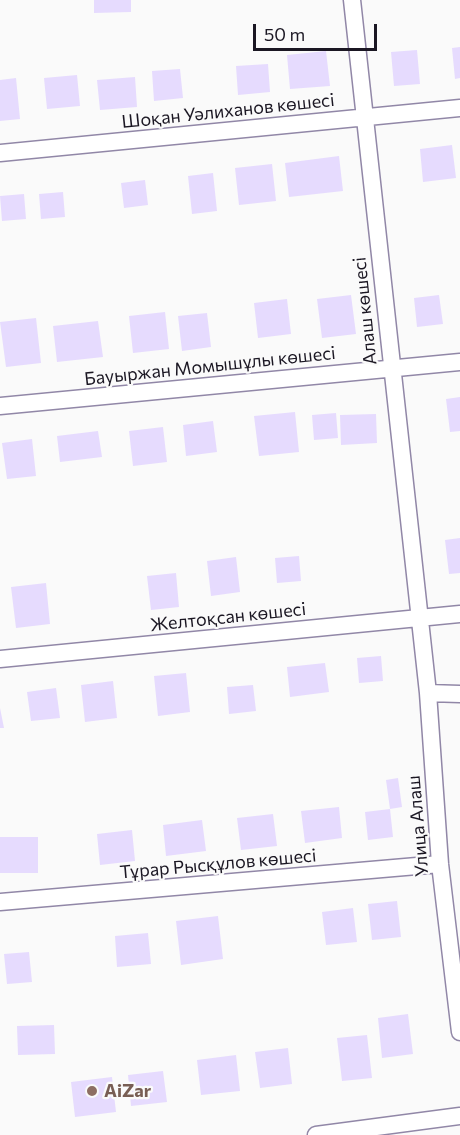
<!DOCTYPE html>
<meta charset="utf-8">
<style>
body{margin:0}
#map{position:relative;width:460px;height:1135px;overflow:hidden;background:#fafafa;font-family:Commissioner,sans-serif}
canvas{display:block}
.scale{position:absolute;left:253px;top:24px;width:124px;height:27px;box-sizing:border-box;border:3px solid #1b1723;border-top:0;padding-left:8px;font-size:18px;line-height:21px;white-space:nowrap;color:#1b1723;-webkit-text-stroke:4px #fafafa;paint-order:stroke}
</style>
<div id="map">
<canvas width="460" height="1135"></canvas>
<div class="scale">50 m</div>
</div>
<script>
const c = document.querySelector('canvas').getContext('2d');
c.lineJoin = 'round';
function fillPath(path, color) { c.fillStyle = color; c.fill(path, 'evenodd'); }
const shape = rows => new Path2D(rows.map(r => 'M' + r).join(''));
function trace(path, color, width, dash) { c.strokeStyle = color; c.lineWidth = width; c.lineCap = dash ? 'butt' : 'round'; c.setLineDash(dash || []); c.stroke(path); }
function label(font, color, halo, rows, align = 'center') {
  c.font = font + ' Commissioner,sans-serif'; c.lineWidth = 4.5; c.setLineDash([]); c.textBaseline = 'middle'; c.strokeStyle = halo; c.fillStyle = color; for (const [text, x, y, turn = 0] of rows) {
    c.save(); c.translate(x, y); c.rotate((+turn || 0) * Math.PI / 180); c.textAlign = isNaN(turn) ? turn : align; if (halo) c.strokeText(text, 0, 0); c.fillText(text, 0, 0); c.restore();
  }
}
fillPath(shape([
 [94,0,131,0,131,12,94,13],
 [460,47,460,78,455,79,452,48],
 [417,50,420,84,394,86,391,52],
 [326,51,330,86,290,89,287,55],
 [268,64,270,92,238,95,236,66],
 [180,69,183,98,154,101,152,71],
 [77,75,80,106,47,109,44,78],
 [135,77,137,107,100,110,97,80],
 [16,78,20,119,0,121,0,80],
 [452,145,456,178,423,182,420,149],
 [339,156,343,191,289,197,285,163],
 [272,164,276,201,239,205,235,168],
 [213,173,217,211,192,214,188,176],
 [145,180,148,205,124,208,121,183],
 [63,192,65,217,41,219,39,194],
 [24,194,26,219,2,221,0,196],
 [351,295,356,334,322,338,317,299],
 [439,295,443,324,417,327,414,298],
 [287,299,291,334,258,338,254,303],
 [165,312,169,349,133,353,129,316],
 [207,313,211,347,182,351,178,316],
 [36,318,41,363,6,367,0,322],
 [98,321,103,357,57,362,53,326],
 [460,397,460,431,450,432,446,399],
 [295,412,299,452,259,456,254,416],
 [336,413,338,438,314,440,312,415],
 [376,414,377,443,341,445,340,415],
 [213,421,217,452,186,456,183,425],
 [163,427,167,462,133,466,129,431],
 [98,431,102,457,60,462,57,436],
 [32,439,36,476,7,479,2,443],
 [460,538,460,573,449,574,445,540],
 [299,556,301,581,277,583,275,558],
 [236,557,240,592,211,596,207,561],
 [176,573,179,607,151,610,147,576],
 [46,583,50,624,16,628,11,587],
 [381,656,383,681,359,683,357,658],
 [325,663,329,692,290,697,287,667],
 [186,673,190,712,158,716,154,676],
 [113,681,117,718,85,722,81,685],
 [253,685,256,711,229,714,227,687],
 [56,688,60,718,31,721,27,692],
 [0,708,4,728,0,728],
 [398,778,402,807,390,809,386,780],
 [339,807,342,838,305,843,301,811],
 [390,809,393,837,368,840,365,812],
 [273,814,277,846,241,850,237,818],
 [202,820,206,851,166,856,163,825],
 [132,830,135,861,100,865,97,834],
 [0,837,38,837,38,873,0,873],
 [397,901,401,937,372,940,368,904],
 [353,908,357,942,326,945,322,912],
 [218,916,223,959,181,965,176,921],
 [148,933,151,964,117,967,115,936],
 [29,952,32,982,7,984,4,954],
 [408,1014,413,1054,382,1058,378,1018],
 [54,1025,55,1054,18,1055,17,1026],
 [367,1035,372,1078,342,1081,337,1038],
 [288,1048,292,1084,260,1088,255,1052],
 [236,1055,240,1091,201,1095,197,1060],
 [163,1071,167,1102,131,1106,128,1075],
 [112,1077,116,1112,75,1117,71,1082]
]), '#e6dbfe');
const minor = shape([
 [352,0,428,693,440,864,460,1032],
 [0,153,460,108],
 [0,406,460,362],
 [0,659,460,614],
 [428,693,460,694],
 [0,902,440,864],
 [316,1135,460,1116]
]);
trace(minor, '#9187a7', 19);
trace(minor, '#fff', 16);
for (const [x, y, r, color] of [
 [92,1091,6,"#8d6e63"]
]) { const dot = new Path2D(); dot.arc(x, y, r, 0, 2 * Math.PI); c.fillStyle = color; c.fill(dot); trace(dot, '#fafafa', 2); }
label('18px', '#1b1723', '#fafafa', [
 ["Шоқан Уәлиханов көшесі",228,111,-6],
 ["Алаш көшесі",365,311,-96],
 ["Бауыржан Момышұлы көшесі",210,366,-6],
 ["Желтоқсан көшесі",228,617,-6],
 ["Улица Алаш",418,826,-95],
 ["Тұрар Рысқұлов көшесі",218,864,-5]
]);
label('bold 18px', '#785e54', '#fafafa', [
 ["AiZar",104,1091]
], 'left');
</script>
